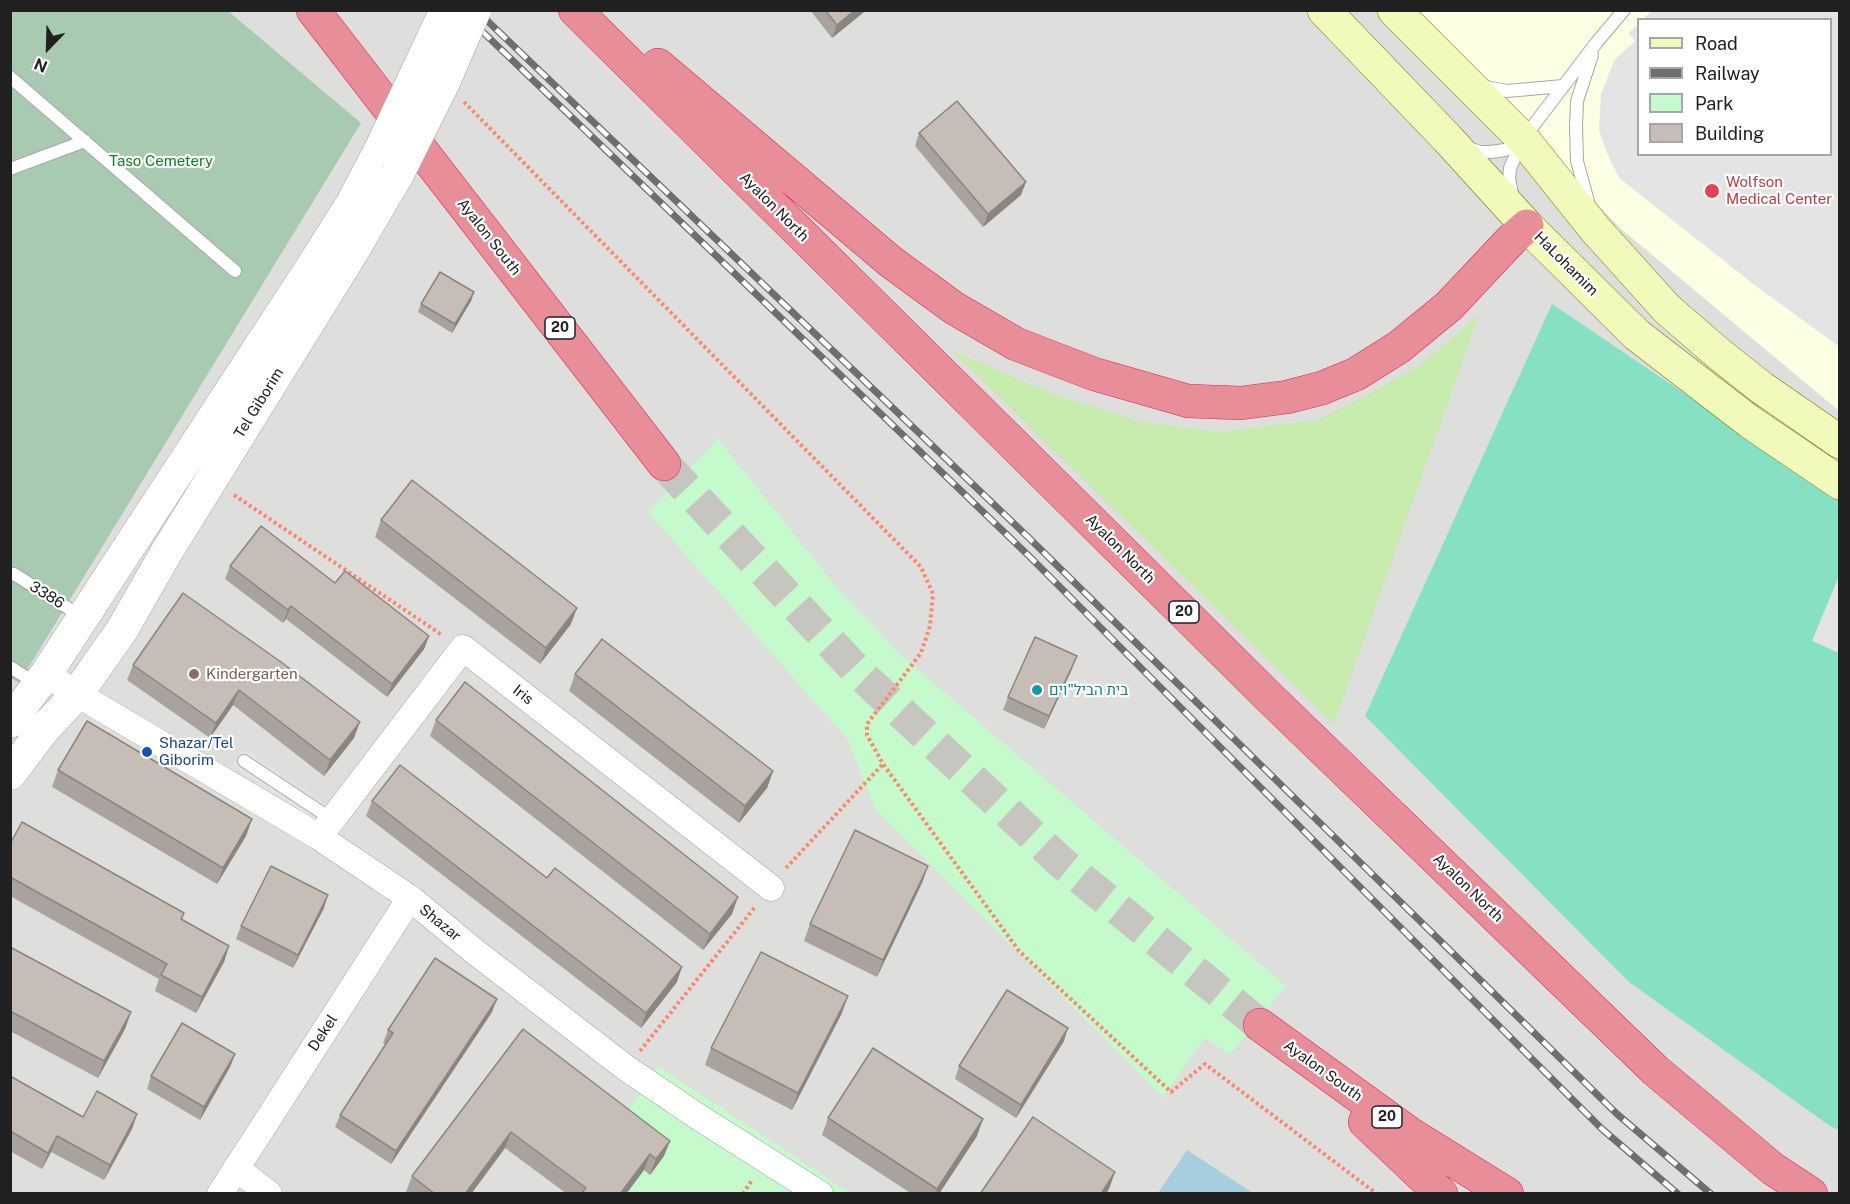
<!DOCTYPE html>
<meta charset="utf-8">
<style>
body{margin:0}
#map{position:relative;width:1850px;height:1204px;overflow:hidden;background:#f1eee7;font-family:"Public Sans",sans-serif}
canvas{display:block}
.frame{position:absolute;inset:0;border:12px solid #202020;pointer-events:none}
.legend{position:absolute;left:1637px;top:18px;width:195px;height:138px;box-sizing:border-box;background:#fff;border:2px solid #a6a6a6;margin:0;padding:8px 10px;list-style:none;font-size:18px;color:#202020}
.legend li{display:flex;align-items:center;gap:12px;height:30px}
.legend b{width:30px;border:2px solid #a6a6a6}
.north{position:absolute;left:18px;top:18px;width:60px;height:60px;-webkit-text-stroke:4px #fff;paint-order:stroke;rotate:203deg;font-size:16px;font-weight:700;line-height:24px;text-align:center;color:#202020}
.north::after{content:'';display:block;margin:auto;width:21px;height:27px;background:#202020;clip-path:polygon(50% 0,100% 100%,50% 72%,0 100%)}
</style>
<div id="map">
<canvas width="1850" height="1204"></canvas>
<div class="frame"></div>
<ul class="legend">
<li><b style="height:8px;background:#f2fabb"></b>Road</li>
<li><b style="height:8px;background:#6e6e6e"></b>Railway</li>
<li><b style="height:16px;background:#c5facd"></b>Park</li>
<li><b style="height:16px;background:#c6beb6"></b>Building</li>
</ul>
<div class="north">N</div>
</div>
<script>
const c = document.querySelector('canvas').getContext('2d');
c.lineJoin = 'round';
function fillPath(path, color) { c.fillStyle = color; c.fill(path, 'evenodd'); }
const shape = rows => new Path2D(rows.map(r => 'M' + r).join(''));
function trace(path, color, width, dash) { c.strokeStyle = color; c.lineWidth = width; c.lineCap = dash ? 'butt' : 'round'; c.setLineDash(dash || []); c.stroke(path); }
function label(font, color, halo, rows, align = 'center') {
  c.font = font + ' "Public Sans",Heebo,sans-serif'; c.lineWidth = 4.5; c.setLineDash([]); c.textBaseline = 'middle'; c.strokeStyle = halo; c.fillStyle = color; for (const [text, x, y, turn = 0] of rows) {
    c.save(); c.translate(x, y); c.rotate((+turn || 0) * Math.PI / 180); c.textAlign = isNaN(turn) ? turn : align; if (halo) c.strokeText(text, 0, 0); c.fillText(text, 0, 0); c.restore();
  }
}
fillPath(shape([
 [10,11,1839,11,1839,1193,11,1193],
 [1638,20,1830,20,1830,154,1638,154]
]), '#dededd');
fillPath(shape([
 [1412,11,1839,11,1839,411,1620,228],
 [1638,20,1830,20,1830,154,1638,154]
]), '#fdffe2');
fillPath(shape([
 [1479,315,1334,724,951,350,1055,395,1141,422,1220,432,1317,420,1370,394,1420,365]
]), '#c6ebad');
fillPath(shape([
 [10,11,228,11,361,123,19,683,10,678]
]), '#a8cab0');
fillPath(shape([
 [718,439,838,589,901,655,1286,986,1230,1055,1205,1038,1163,1097,876,810,847,739,648,512],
 [658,1066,850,1193,571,1194]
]), '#c5facd');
fillPath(shape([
 [1552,304,1839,498,1839,1130,1830,1126,1629,982,1365,716]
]), '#85e0c4');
fillPath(shape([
 [1653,10,1839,11,1840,344,1838,346,1756,286,1619,178,1607,153,1599,130,1601,94,1615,59,1635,41,1629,33,1638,24,1638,154,1830,154,1830,20,1643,19],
 [1839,576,1840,653,1839,653,1812,641],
 [245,750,326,805,315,821,234,766]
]), '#e4e4e4');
fillPath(shape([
 [1187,1150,1253,1193,1158,1193]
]), '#a7cedf');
trace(shape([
 [664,464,857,671,1062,863,1260,1025]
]), '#c7c5bf', 33, [33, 16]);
const service = shape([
 [10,77,235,271],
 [1481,86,1507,91,1563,86],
 [1466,147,1480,152,1491,152,1505,150,1522,139],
 [10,169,85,141],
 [1513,198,1509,179,1510,168,1523,139,1597,42,1624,10],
 [1589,205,1577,161,1576,127,1577,101,1592,55],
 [10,574,14,574,82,617],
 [10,667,37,684],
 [244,761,333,820]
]);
const minor = shape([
 [46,674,77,694,319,837,410,898,474,951,626,1068,700,1118,820,1194],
 [319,837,463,648,771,888],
 [236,1168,269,1194],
 [220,1194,410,898]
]);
const tertiary = shape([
 [10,722,46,674,313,265,351,205,380,150],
 [10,774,44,729,77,694,122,630,166,553,353,251,398,174]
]);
const secondary = shape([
 [1324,10,1447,138,1527,226,1637,335,1750,422,1840,483],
 [1394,10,1523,139,1595,229,1667,309,1719,354,1762,388,1840,442]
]);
const motorway = shape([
 [313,10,664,464],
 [575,10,1274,702,1656,1071,1773,1169,1811,1194],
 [658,65,891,262,954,308,1016,344,1094,374,1188,401,1241,403,1287,397,1322,388,1356,374,1399,347,1449,306,1512,239,1527,226],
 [1260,1025,1412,1135,1507,1194],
 [1365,1122,1441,1194]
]);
trace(service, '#a7a7a7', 14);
trace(minor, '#a7a7a7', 27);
trace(tertiary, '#a7a7a7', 33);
trace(secondary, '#657b04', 34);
trace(motorway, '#de2556', 34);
trace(shape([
 [464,102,921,567,933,594,930,626,921,653,867,724,867,735,883,764,1019,951,1171,1092,1205,1064,1377,1194],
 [234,495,442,635],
 [786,868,883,764],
 [640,1051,755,907],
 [743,1194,752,1180]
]), '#fb886d', 4, [3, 3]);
trace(service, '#fff', 12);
trace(minor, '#fff', 26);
trace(tertiary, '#fff', 32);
trace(secondary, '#f2fabb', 33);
trace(motorway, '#e88e98', 33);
const rail = shape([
 [460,10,1029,556,1602,1129,1678,1194],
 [476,10,1028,537,1617,1114,1711,1194]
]);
trace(rail, '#6e6e6e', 7);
trace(rail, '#fff', 4.5, [14]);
const tertiaryBridge = shape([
 [380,150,446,10],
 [398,174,445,80,475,10]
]);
trace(tertiaryBridge, '#a7a7a7', 33, []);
trace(tertiaryBridge, '#fff', 32);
fillPath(shape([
 [810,10,865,10,864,12,832,38],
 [919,133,1021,195,983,227,915,146],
 [474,292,471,301,452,333,418,312,421,304],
 [381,520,571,624,540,664,375,537],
 [230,566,335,583,429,636,424,649,387,697,286,619,283,623,225,579],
 [183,593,354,738,324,776,233,705,210,738,127,680,133,665],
 [1072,669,1044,729,1003,710,1008,697],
 [575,674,773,771,767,788,739,823,569,691],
 [436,720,732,914,703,950,430,736],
 [58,770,252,819,246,836,217,884,52,787],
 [372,801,677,982,641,1028,366,816],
 [10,844,184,913,182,920,229,946,224,962,196,1013,155,991,159,979,10,896],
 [928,866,922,883,877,977,804,941,810,924],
 [324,908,293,968,236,939,241,926],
 [10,947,131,1012,125,1029,98,1078,10,1031],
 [492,1012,391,1164,335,1127,340,1115,385,1044,383,1043,388,1030],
 [842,1013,792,1110,705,1065,711,1048],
 [523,1029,664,1156,650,1175,644,1170,626,1194,567,1194,505,1148,471,1194,408,1194,406,1192,412,1176],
 [1064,1041,1016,1118,955,1079,959,1066],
 [235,1054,230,1067,200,1120,147,1089,151,1076],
 [10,1076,83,1117,137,1114,132,1129,104,1180,51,1152,42,1169,10,1151],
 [828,1118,977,1136,939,1194,912,1194,822,1135]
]), '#aaa39d');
fillPath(shape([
 [855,10,865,10,864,12,832,38,837,25],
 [1026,182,1021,195,983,227,988,214],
 [474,292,471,301,452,333,455,324],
 [291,606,286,619,283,623,288,610],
 [577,608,571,624,540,664,546,648],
 [429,636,424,649,387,697,392,684],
 [1077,656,1072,669,1044,729,1049,716],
 [239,690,233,705,210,738,216,723],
 [360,722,354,738,324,776,330,760],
 [773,771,767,788,739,823,745,806],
 [252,819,246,836,217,884,223,868],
 [928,866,922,883,877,977,883,960],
 [328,895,324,908,293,968,298,955],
 [738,897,732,914,703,950,710,934],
 [229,946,224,962,196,1013,202,997],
 [682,967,677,982,641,1028,646,1013],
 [848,996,842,1013,792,1110,798,1093],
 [497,999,492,1012,391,1164,396,1151],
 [131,1012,125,1029,98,1078,104,1061],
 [1068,1028,1064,1041,1016,1118,1021,1105],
 [235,1054,230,1067,200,1120,204,1107],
 [137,1114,132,1129,104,1180,110,1165],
 [983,1119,977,1136,939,1194,936,1194,937,1189],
 [511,1132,505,1148,471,1194,465,1194],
 [57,1136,51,1152,42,1169,48,1153],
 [670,1141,664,1156,650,1175,656,1159],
 [650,1154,644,1170,626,1194,620,1194],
 [1115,1172,1109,1189,1106,1194,1101,1194]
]), '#8b857f');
const building = shape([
 [825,10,855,10,837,25,825,10],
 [957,101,1026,182,988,214,919,133,957,101],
 [440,272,474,292,455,324,421,304,440,272],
 [412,480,577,608,546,648,381,520,412,480],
 [261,526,335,583,345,571,429,636,392,684,291,606,288,610,230,566,261,526],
 [183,593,281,662,360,722,330,760,239,690,216,723,133,665,183,593],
 [1035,637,1077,656,1049,716,1008,697,1035,637],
 [602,639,773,771,745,806,575,674,602,639],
 [465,682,738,897,710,934,436,720,465,682],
 [87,721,252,819,223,868,58,770,87,721],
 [400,765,547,878,555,868,682,967,646,1013,372,801,400,765],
 [22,822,184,913,181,919,229,946,202,997,161,975,167,964,10,877,10,844,22,822],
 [855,830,928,866,883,960,810,924,855,830],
 [271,866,328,895,298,955,241,926,271,866],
 [10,947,131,1012,104,1061,10,1011,10,947],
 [761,952,848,996,798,1093,711,1048,761,952],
 [435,958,497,999,396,1151,340,1115,393,1033,388,1030,435,958],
 [1007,990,1068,1028,1021,1105,959,1066,1007,990],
 [182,1023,235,1054,204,1107,151,1076,182,1023],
 [523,1029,670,1141,656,1159,650,1154,620,1194,581,1194,586,1188,511,1132,465,1194,435,1194,412,1176,523,1029],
 [873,1048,983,1119,937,1189,828,1118,873,1048],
 [10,1076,83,1117,97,1091,137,1114,110,1165,57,1136,48,1153,10,1131,10,1076],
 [1033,1117,1115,1172,1101,1194,980,1194,1033,1117]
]);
fillPath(building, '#c6beb6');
trace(building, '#8b857f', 1.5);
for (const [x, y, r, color] of [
 [1712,191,8,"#e0444e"],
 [194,674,6,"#8d6e63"],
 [1037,690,6,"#0f9aa8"],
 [147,752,6,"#1a4fb4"]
]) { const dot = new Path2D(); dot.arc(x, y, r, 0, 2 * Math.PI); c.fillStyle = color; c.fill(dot); trace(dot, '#fff', 2); }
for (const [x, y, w] of [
 [560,328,30],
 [1184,612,30],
 [1387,1117,30]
]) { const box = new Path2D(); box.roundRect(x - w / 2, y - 11, w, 22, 4.5); c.fillStyle = '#fff'; c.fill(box); trace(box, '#202020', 1.5); }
label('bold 14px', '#202020', null, [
 ["20",560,328],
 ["20",1184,612],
 ["20",1387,1117]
]);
label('15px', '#0a821e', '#fff', [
 ["Taso Cemetery",161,161]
]);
label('15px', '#be3a42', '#fff', [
 ["Wolfson",1726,182],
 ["Medical Center",1726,199]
], 'left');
label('15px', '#202020', '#fff', [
 ["Ayalon North",774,207,45],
 ["Ayalon South",489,237,52],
 ["HaLohamim",1566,264,45],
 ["Tel Giborim",259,403,-58],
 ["Ayalon North",1120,549,45],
 ["3386",47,595,32],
 ["Iris",523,695,38],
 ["Ayalon North",1468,888,44],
 ["Shazar",440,923,39],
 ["Dekel",323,1033,-57],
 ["Ayalon South",1323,1071,36]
]);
label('15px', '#785e54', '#fff', [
 ["Kindergarten",206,674]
], 'left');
label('15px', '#0d838f', '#fff', [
 ["בית הביל\"וים",1049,690]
], 'left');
label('15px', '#164399', '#fff', [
 ["Shazar/Tel",159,743],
 ["Giborim",159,760]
], 'left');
</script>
